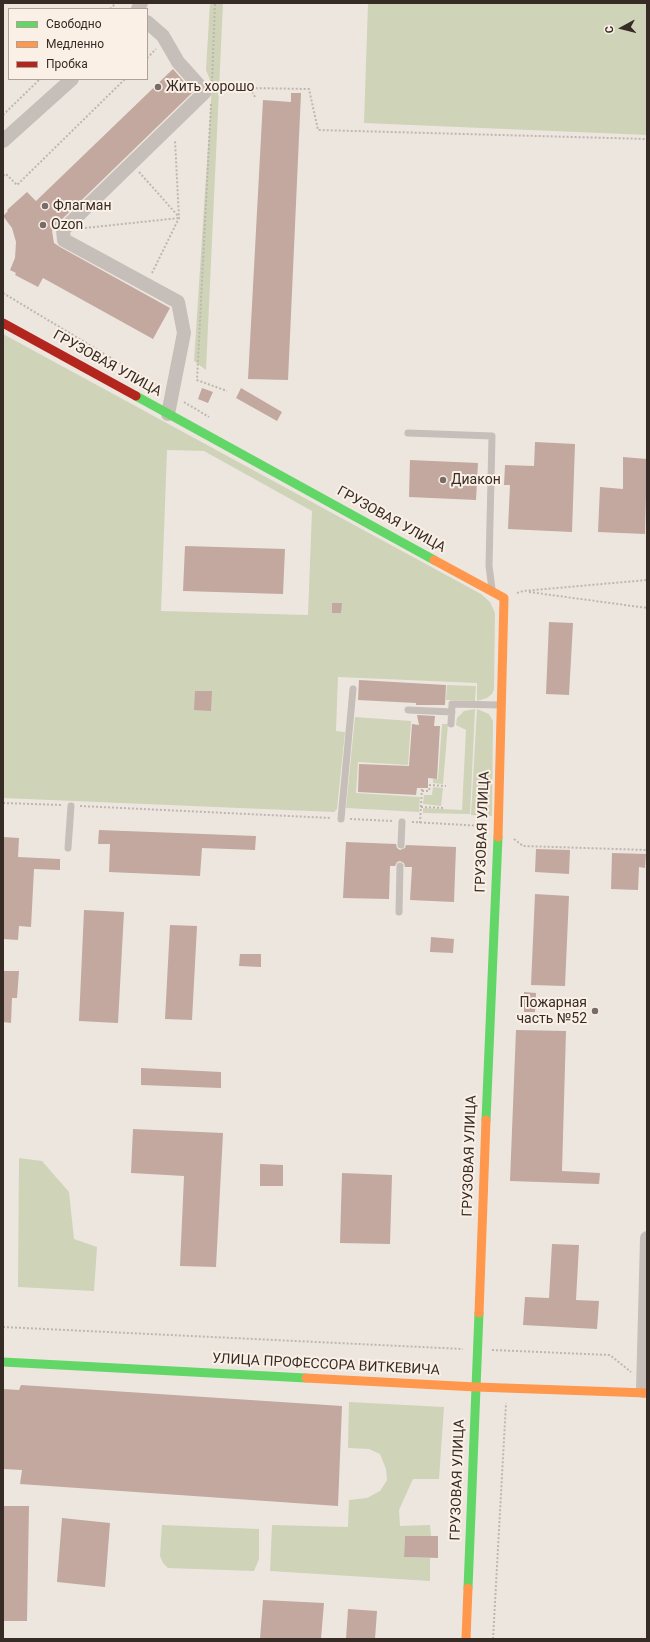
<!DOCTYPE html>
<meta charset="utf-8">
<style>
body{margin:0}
#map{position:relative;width:650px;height:1642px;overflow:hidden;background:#ede6df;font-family:Roboto,sans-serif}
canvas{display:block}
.frame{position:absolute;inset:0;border:4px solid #372b26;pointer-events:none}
.legend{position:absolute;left:8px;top:8px;width:140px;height:72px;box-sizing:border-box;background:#fbf0e6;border:1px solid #ada199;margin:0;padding:5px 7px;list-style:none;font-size:12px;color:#372b26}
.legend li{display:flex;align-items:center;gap:8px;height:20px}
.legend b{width:20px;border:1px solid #ada199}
.north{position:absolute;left:602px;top:8px;width:40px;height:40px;-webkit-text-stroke:3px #fbf0e6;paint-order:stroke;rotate:263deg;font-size:11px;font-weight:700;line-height:16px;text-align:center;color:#372b26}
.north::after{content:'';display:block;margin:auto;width:14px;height:18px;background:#372b26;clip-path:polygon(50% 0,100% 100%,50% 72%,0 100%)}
</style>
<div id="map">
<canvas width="650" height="1642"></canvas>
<div class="frame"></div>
<ul class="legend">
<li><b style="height:5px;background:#63d668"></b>Свободно</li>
<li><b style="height:5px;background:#ff974d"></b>Медленно</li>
<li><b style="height:5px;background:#b3261e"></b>Пробка</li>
</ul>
<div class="north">С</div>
</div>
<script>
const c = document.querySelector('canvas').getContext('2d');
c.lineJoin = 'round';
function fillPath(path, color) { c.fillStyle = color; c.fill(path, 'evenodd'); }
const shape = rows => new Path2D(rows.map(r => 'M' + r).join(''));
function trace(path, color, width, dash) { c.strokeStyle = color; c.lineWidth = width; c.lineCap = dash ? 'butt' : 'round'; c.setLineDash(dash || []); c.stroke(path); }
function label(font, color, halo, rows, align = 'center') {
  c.font = font + ' Roboto,sans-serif'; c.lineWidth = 4; c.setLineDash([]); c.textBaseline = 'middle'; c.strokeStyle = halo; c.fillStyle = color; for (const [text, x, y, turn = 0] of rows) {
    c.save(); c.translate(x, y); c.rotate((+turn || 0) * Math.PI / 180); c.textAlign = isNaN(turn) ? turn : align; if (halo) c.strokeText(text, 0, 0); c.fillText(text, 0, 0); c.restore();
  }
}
fillPath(shape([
 [210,3,223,3,206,370,194,361,212,85,206,70],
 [368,3,647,3,647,135,364,123],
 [3,334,481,594,490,602,495,613,494,689,492,694,487,698,477,701,477,683,338,677,336,731,345,732,337,809,334,812,3,798],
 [167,450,204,451,312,511,308,615,161,611],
 [447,685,476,686,475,701,446,700],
 [475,709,470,814,423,813,423,808,462,810,466,730,456,725,457,718,464,711],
 [477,709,489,714,493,721,492,816,471,815],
 [355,717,411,721,408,765,358,762,356,793,420,797,419,812,346,808],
 [442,724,448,724,443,784,433,783,433,779,438,779],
 [433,787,443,788,441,806,423,804,424,795,432,795],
 [19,1158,42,1161,69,1192,74,1239,97,1247,94,1291,18,1287],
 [349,1402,444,1407,439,1479,413,1479,399,1510,400,1526,430,1525,431,1536,405,1536,404,1557,430,1558,430,1581,270,1571,272,1525,348,1527,349,1500,367,1498,380,1491,387,1480,386,1469,380,1454,369,1449,348,1448],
 [162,1525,259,1529,259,1559,254,1571,168,1568,163,1563,160,1556]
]), '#cfd3b8');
fillPath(shape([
 [173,69,193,92,57,224,52,231,54,243,60,247,170,308,153,339,43,278,38,287,15,275,16,273,10,270,15,258,16,242,12,228,3,216,8,211,7,210,27,192,36,201],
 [291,93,301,93,288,380,248,379,263,100,291,102],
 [202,388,213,392,208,403,198,399],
 [241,388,282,412,277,421,236,398],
 [535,442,575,444,572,532,508,529,510,485,504,485,505,465,534,466],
 [623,457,647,459,645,534,598,532,600,487,623,489],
 [410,460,478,463,476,500,409,497],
 [185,546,285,549,283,594,183,591],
 [332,603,342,603,341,613,332,613],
 [549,622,573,623,569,695,546,694],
 [359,680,446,685,445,705,416,705,416,703,358,700],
 [195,691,212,691,211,711,194,710],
 [417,715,435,716,434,726,440,726,437,779,428,778,428,788,417,788,416,795,358,792,359,764,409,766,412,724,419,725],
 [99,830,256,836,255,850,202,848,200,876,109,872,110,844,98,844],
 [3,837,19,838,18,857,60,859,60,870,34,869,31,927,19,926,18,940,3,939],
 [346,842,396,844,397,848,400,850,405,848,406,845,456,847,454,902,410,900,412,867,405,867,404,863,400,861,397,862,395,866,390,866,389,899,343,898],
 [536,849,570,850,569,874,535,872],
 [612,853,646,854,645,868,639,867,638,890,611,889],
 [535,894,569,896,565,986,531,985],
 [84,910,124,912,118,1023,79,1021],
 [170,925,197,926,192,1020,165,1019],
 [431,937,454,939,453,953,430,952],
 [240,954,261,954,261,967,239,966],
 [3,971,19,971,17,998,12,998,11,1023,3,1022],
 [524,992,536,993,535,1012,524,1012],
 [516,1030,566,1031,562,1171,600,1173,599,1184,510,1181],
 [141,1068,221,1072,221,1088,141,1085],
 [133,1129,223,1133,216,1267,180,1266,184,1176,131,1173],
 [260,1164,283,1165,283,1186,260,1186],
 [342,1173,392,1175,390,1244,340,1243],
 [552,1244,579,1245,576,1300,599,1301,597,1329,523,1325,525,1297,549,1298],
 [21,1385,342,1406,338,1506,20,1484,22,1470,3,1469,3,1389,19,1390],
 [3,1506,29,1506,27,1621,3,1621],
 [62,1518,110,1523,105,1587,57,1582],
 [405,1536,438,1536,438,1558,404,1557],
 [263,1600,324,1603,321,1639,260,1639],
 [348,1609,377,1611,375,1639,346,1639]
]), '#c2a89f');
trace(shape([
 [110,9,116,3],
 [147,58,156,49],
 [212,82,215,3],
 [255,97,250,88,309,89,318,130,647,139],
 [211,104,197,380,227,391],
 [3,115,40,79],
 [139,172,179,217],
 [3,176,6,174,17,185,125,79],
 [85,228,179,218],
 [152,273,179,218,175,140],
 [3,293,161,388],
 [184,402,209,417],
 [529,592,647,608],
 [517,593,523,591,647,580],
 [422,791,429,791,430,785,446,786],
 [3,803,62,805],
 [80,806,331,818],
 [421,807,444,808],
 [350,819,393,821],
 [412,822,483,826],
 [420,823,422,788],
 [514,839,523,846,647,850],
 [3,1327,463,1349],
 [492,1350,610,1355,631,1372],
 [493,1639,506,1403]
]), '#bfb6b0', 2, [2, 2]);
trace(shape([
 [408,433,492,436,489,566,492,589],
 [408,710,452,712],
 [451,724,452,704,500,705],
 [341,819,353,689],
 [401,845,402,822],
 [68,848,71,806],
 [399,912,400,866]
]), '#c6beb8', 7);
trace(shape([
 [138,9,141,3],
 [147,22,163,36,178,62,205,92,63,230,64,240,178,302,184,333,168,414],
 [3,141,72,79],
 [643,1391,647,1238]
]), '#c6beb8', 14);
trace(shape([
 [136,396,434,560],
 [486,1120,498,837],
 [3,1362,306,1378],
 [468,1588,479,1313]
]), '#63d668', 9);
trace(shape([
 [434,560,504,598,498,837],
 [479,1313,486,1120],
 [306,1378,476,1387,647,1393],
 [466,1639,468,1588]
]), '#ff974d', 9);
trace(shape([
 [3,323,136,396]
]), '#b3261e', 9);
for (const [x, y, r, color] of [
 [158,87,4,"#776c67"],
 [45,206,4,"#776c67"],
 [43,225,4,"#776c67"],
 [443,480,4,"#776c67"],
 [595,1011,4,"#776c67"]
]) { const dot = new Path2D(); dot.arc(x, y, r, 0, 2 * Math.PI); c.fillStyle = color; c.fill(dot); trace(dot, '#fbf0e6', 1.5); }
label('14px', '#372b26', '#fbf0e6', [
 ["Жить хорошо",166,87],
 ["Флагман",53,206],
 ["Ozon",51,225],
 ["Диакон",451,480],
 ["Пожарная",587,1003,"right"],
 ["часть №52",587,1019,"right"]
], 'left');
label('14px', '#372b26', '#fbf0e6', [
 ["ГРУЗОВАЯ УЛИЦА",107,364,29],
 ["ГРУЗОВАЯ УЛИЦА",391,520,29],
 ["ГРУЗОВАЯ УЛИЦА",483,832,-88],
 ["ГРУЗОВАЯ УЛИЦА",470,1156,-88],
 ["УЛИЦА ПРОФЕССОРА ВИТКЕВИЧА",326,1365,3],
 ["ГРУЗОВАЯ УЛИЦА",458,1480,-88]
]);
</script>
